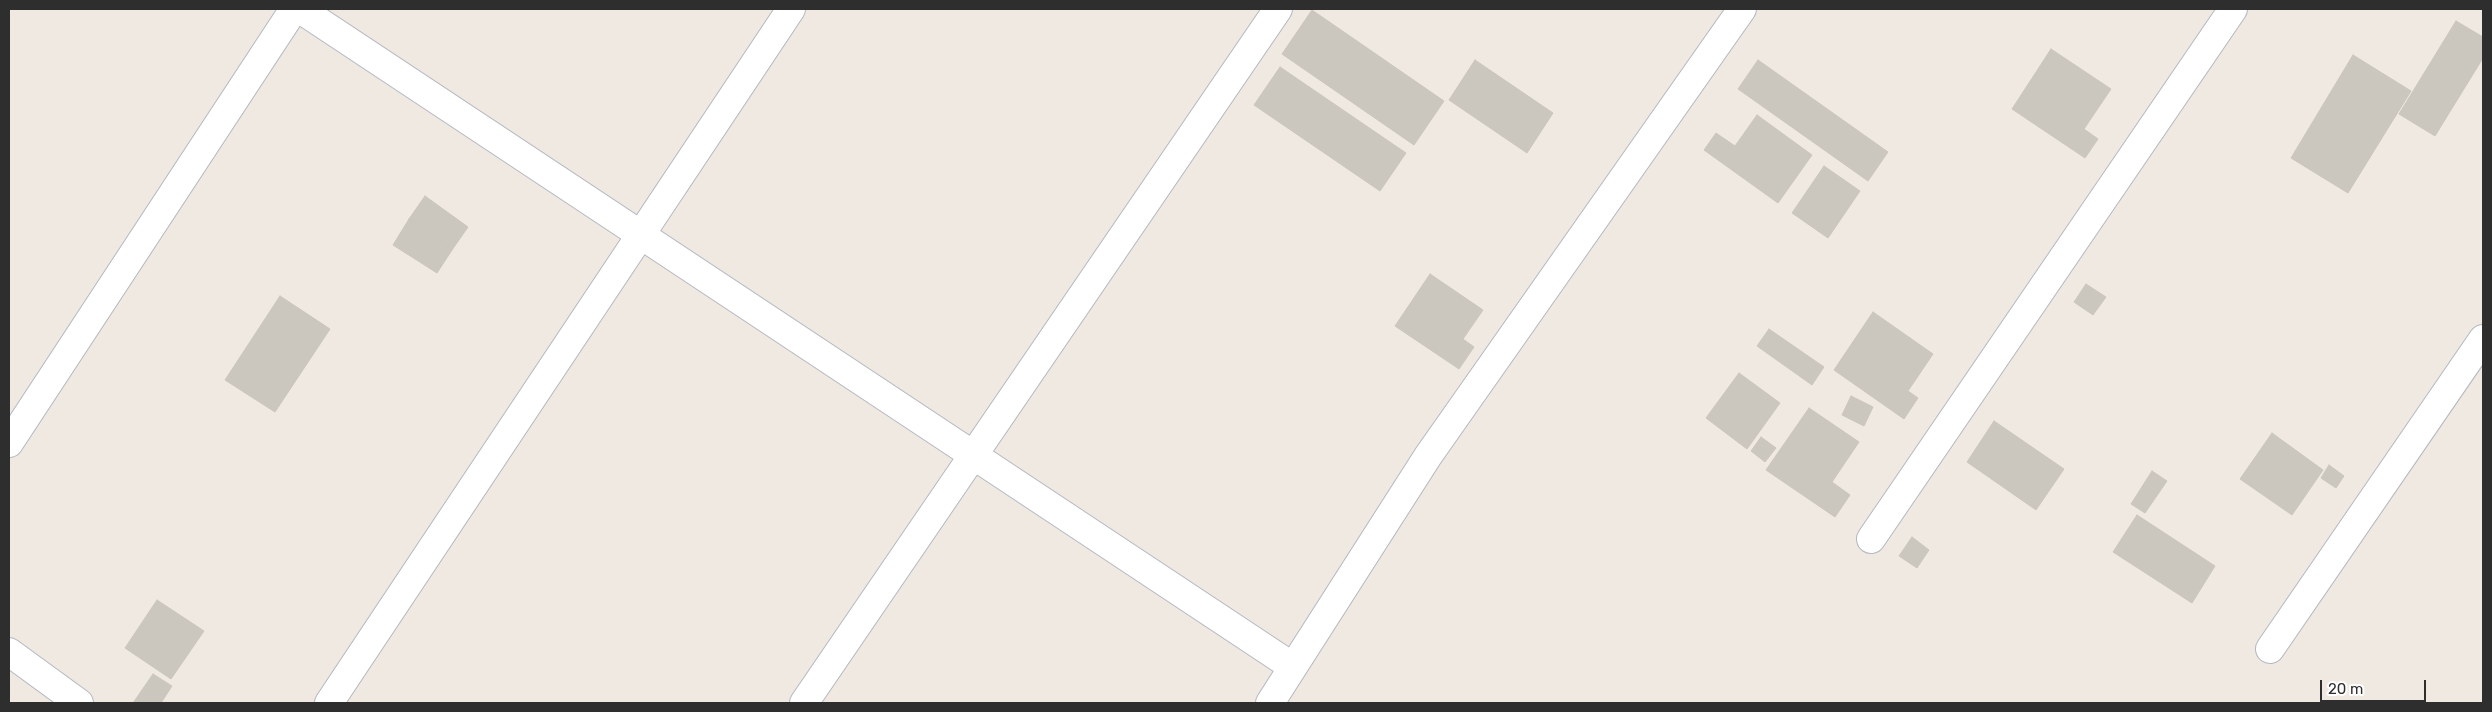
<!DOCTYPE html>
<style>
body{margin:0}
#map{position:relative;width:2492px;height:712px;overflow:hidden;background:#efe9e1;font-family:Rubik,sans-serif}
canvas{display:block}
.frame{position:absolute;inset:0;border:10px solid #2e2e2e;pointer-events:none}
.scale{position:absolute;left:2320px;top:680px;width:106px;height:22px;box-sizing:border-box;border:2px solid #2e2e2e;border-top:0;padding-left:6px;font-size:15px;line-height:18px;white-space:nowrap;color:#2e2e2e;-webkit-text-stroke:4px #fff;paint-order:stroke}
</style>
<div id="map">
<canvas width="2492" height="712"></canvas>
<div class="frame"></div>
<div class="scale">20 m</div>
</div>
<script>
const c = document.querySelector('canvas').getContext('2d');
c.lineJoin = 'round';
function fillPath(path, color) { c.fillStyle = color; c.fill(path, 'evenodd'); }
const shape = rows => new Path2D(rows.map(r => 'M' + r).join(''));
function trace(path, color, width, dash) { c.strokeStyle = color; c.lineWidth = width; c.lineCap = dash ? 'butt' : 'round'; c.setLineDash(dash || []); c.stroke(path); }
const building = shape([
 [1312,10,1444,101,1414,145,1282,54,1312,10],
 [2456,21,2483,37,2483,58,2435,136,2399,114,2456,21],
 [2051,49,2111,89,2084,129,2098,139,2085,158,2012,109,2051,49],
 [2353,55,2411,91,2348,193,2291,158,2353,55],
 [1475,60,1553,113,1527,153,1449,100,1475,60],
 [1758,60,1888,152,1868,181,1738,89,1758,60],
 [1280,67,1406,153,1380,191,1254,105,1280,67],
 [1757,115,1812,155,1778,203,1704,150,1716,133,1735,146,1757,115],
 [1824,166,1860,191,1828,238,1792,213,1824,166],
 [425,196,468,227,452,250,409,219,425,196],
 [409,219,452,250,437,273,393,245,409,219],
 [1430,274,1483,310,1463,339,1474,347,1459,369,1395,326,1430,274],
 [2086,284,2106,297,2093,315,2074,302,2086,284],
 [280,296,330,329,275,412,225,380,280,296],
 [1873,312,1933,354,1908,391,1918,398,1904,419,1834,370,1873,312],
 [1769,329,1824,367,1812,385,1757,346,1769,329],
 [1739,373,1780,403,1747,449,1706,418,1739,373],
 [1851,396,1873,407,1864,426,1842,415,1851,396],
 [1809,408,1859,442,1832,482,1850,495,1835,517,1766,470,1809,408],
 [1994,421,2064,469,2036,510,1967,462,1994,421],
 [2272,433,2323,470,2292,515,2240,479,2272,433],
 [1761,437,1776,448,1765,462,1751,451,1761,437],
 [2329,465,2344,476,2336,488,2321,478,2329,465],
 [2152,471,2167,481,2145,513,2131,504,2152,471],
 [2137,515,2215,566,2192,603,2113,552,2137,515],
 [1912,537,1929,550,1917,568,1899,556,1912,537],
 [157,600,204,631,171,679,125,648,157,600],
 [153,674,172,686,161,703,133,703,153,674]
]);
fillPath(building, '#cbc7bf');
trace(building, '#cbc5ba', 1);
const street = shape([
 [300,9,1293,667],
 [9,443,294,9],
 [1871,539,2233,9],
 [2270,649,2483,339],
 [9,652,79,703],
 [329,703,791,9],
 [804,703,1278,9],
 [1270,703,1428,456,1742,9]
]);
trace(street, '#b4b7c1', 30);
trace(street, '#fff', 28);
</script>
